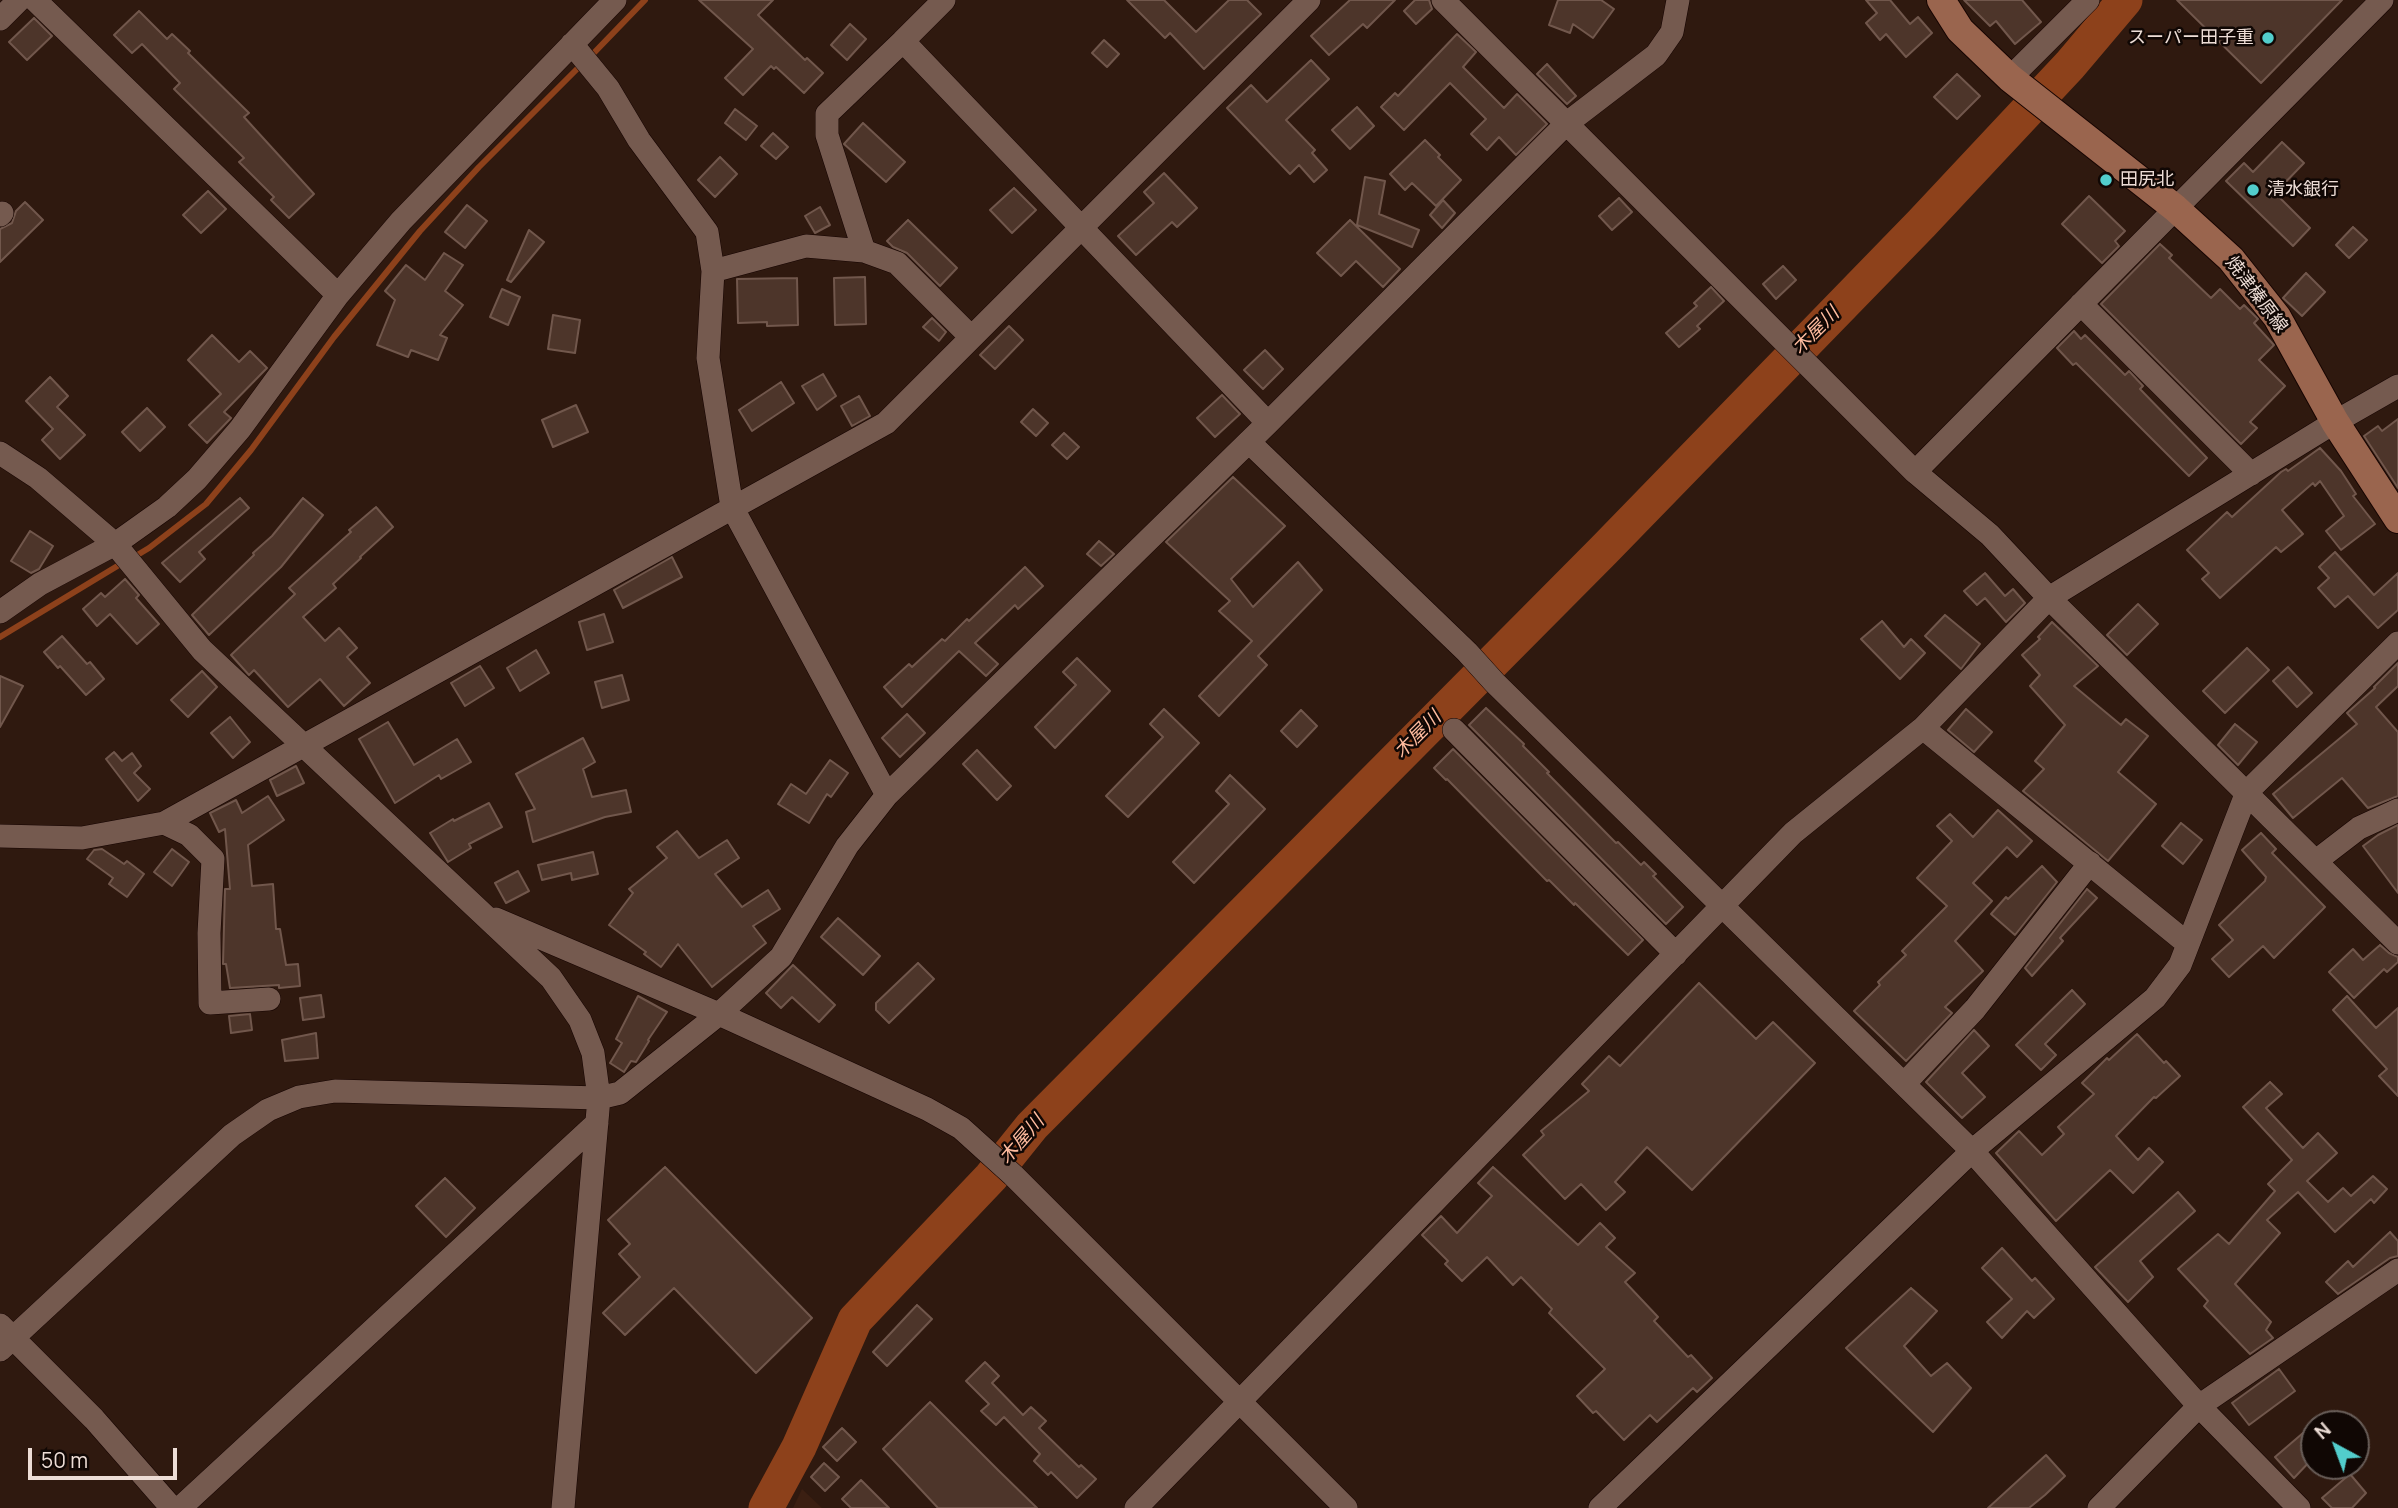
<!DOCTYPE html>
<meta charset="utf-8">
<style>
body{margin:0}
#map{position:relative;width:2398px;height:1508px;overflow:hidden;background:#2f190f;font-family:Manrope,sans-serif}
canvas{display:block}
.north{position:absolute;left:2300px;top:1410px;width:70px;height:70px;box-sizing:border-box;background:#100704;border:2px solid #685d58;border-radius:50%;rotate:319deg;font-size:19px;font-weight:700;line-height:28px;text-align:center;color:#edddd6}
.north::after{content:'';display:block;margin:auto;width:24px;height:32px;background:#52cdcc;clip-path:polygon(50% 0,100% 100%,50% 72%,0 100%)}
.scale{position:absolute;left:28px;top:1448px;width:149px;height:32px;box-sizing:border-box;border:4px solid #edddd6;border-top:0;padding-left:9px;font-size:21px;line-height:24px;white-space:nowrap;color:#edddd6;-webkit-text-stroke:5px #100704;paint-order:stroke}
</style>
<div id="map">
<canvas width="2398" height="1508"></canvas>
<div class="north">N</div>
<div class="scale">50 m</div>
</div>
<script>
const c = document.querySelector('canvas').getContext('2d');
c.lineJoin = 'round';
function fillPath(path, color) { c.fillStyle = color; c.fill(path, 'evenodd'); }
const shape = rows => new Path2D(rows.map(r => 'M' + r).join(''));
function trace(path, color, width, dash) { c.strokeStyle = color; c.lineWidth = width; c.lineCap = dash ? 'butt' : 'round'; c.setLineDash(dash || []); c.stroke(path); }
function label(font, color, halo, rows, align = 'center') {
  c.font = font + ' Manrope,"Noto Sans JP",sans-serif'; c.lineWidth = 5; c.setLineDash([]); c.textBaseline = 'middle'; c.strokeStyle = halo; c.fillStyle = color; for (const [text, x, y, turn = 0] of rows) {
    c.save(); c.translate(x, y); c.rotate((+turn || 0) * Math.PI / 180); c.textAlign = isNaN(turn) ? turn : align; if (halo) c.strokeText(text, 0, 0); c.fillText(text, 0, 0); c.restore();
  }
}
fillPath(shape([
 [802,1489,822,1508,793,1508]
]), '#3b1f12');
trace(shape([
 [589,58,645,0],
 [134,557,149,548,206,504,251,450,334,337,420,231,479,167,581,65],
 [0,637,124,562]
]), '#8d411b', 6);
trace(shape([
 [766,1508,799,1447,855,1320,991,1177,1032,1126,1604,550,1922,223,2070,65,2125,0]
]), '#8d411b', 35);
const building = shape([
 [699,0,773,0,758,15,805,60,807,58,823,73,804,93,776,67,774,69,771,66,743,95,725,78,753,49,699,0],
 [1127,0,1164,0,1196,32,1229,0,1247,0,1261,14,1204,69,1170,33,1165,38,1127,0],
 [1350,0,1395,0,1367,28,1363,24,1329,55,1311,36,1350,0],
 [1415,0,1429,0,1432,9,1416,24,1404,11,1415,0],
 [1558,0,1601,0,1614,9,1593,38,1573,24,1570,33,1549,25,1558,0],
 [1866,0,1890,0,1910,24,1918,17,1932,33,1906,57,1886,34,1880,40,1866,23,1877,13,1866,0],
 [1964,0,2022,0,2041,22,2015,44,1996,21,1990,26,1964,0],
 [2177,0,2342,0,2261,83,2177,0],
 [139,11,167,39,172,34,190,51,188,53,249,113,244,117,314,194,289,218,271,200,274,197,239,162,244,158,174,89,180,83,142,44,132,53,114,35,139,11],
 [34,18,52,36,27,60,9,42,34,18],
 [850,24,866,39,847,60,831,45,850,24],
 [1457,34,1476,52,1463,67,1504,108,1517,94,1547,124,1516,155,1499,137,1487,150,1471,134,1486,119,1450,83,1404,130,1381,107,1395,93,1398,96,1457,34],
 [1104,40,1119,54,1107,67,1092,53,1104,40],
 [1311,60,1329,79,1286,120,1315,150,1312,153,1327,170,1314,182,1299,165,1290,174,1227,108,1251,85,1267,102,1311,60],
 [1547,64,1576,96,1567,104,1537,74,1547,64],
 [1957,74,1980,96,1957,119,1934,97,1957,74],
 [1357,107,1374,126,1350,149,1332,130,1357,107],
 [735,109,757,126,746,140,725,123,735,109],
 [863,123,905,162,886,182,844,144,863,123],
 [773,133,788,147,776,159,761,146,773,133],
 [1425,140,1440,155,1438,157,1461,180,1436,206,1412,183,1405,190,1390,174,1425,140],
 [2282,142,2304,163,2275,193,2310,228,2293,246,2226,181,2244,163,2253,172,2282,142],
 [720,157,737,174,715,197,698,180,720,157],
 [1164,173,1197,208,1177,227,1172,222,1136,255,1118,236,1154,203,1144,192,1164,173],
 [1365,177,1385,181,1379,214,1419,230,1412,247,1357,225,1365,177],
 [1014,188,1036,210,1012,233,990,210,1014,188],
 [208,191,226,209,201,233,183,215,208,191],
 [2089,196,2125,231,2115,241,2119,246,2102,263,2062,224,2089,196],
 [1619,198,1632,212,1612,230,1599,216,1619,198],
 [1443,200,1455,213,1442,228,1430,215,1443,200],
 [25,202,43,220,0,262,0,229,12,223,16,211,25,202],
 [467,205,487,221,465,248,445,232,467,205],
 [820,207,830,225,815,233,805,216,820,207],
 [908,220,957,268,940,286,907,253,893,247,887,241,908,220],
 [1350,220,1400,269,1383,287,1356,261,1341,276,1317,253,1350,220],
 [2353,227,2367,240,2349,258,2336,245,2353,227],
 [529,230,544,242,511,282,507,280,529,230],
 [2160,244,2172,255,2169,258,2211,298,2220,289,2240,309,2244,305,2258,319,2254,323,2274,345,2259,360,2285,386,2250,422,2257,428,2241,444,2101,304,2160,244],
 [444,253,463,265,445,291,463,305,440,335,447,338,438,360,411,350,408,357,377,345,395,300,385,291,406,265,425,280,444,253],
 [1783,266,1796,280,1776,299,1763,284,1783,266],
 [2306,273,2325,292,2302,316,2283,298,2306,273],
 [865,277,866,324,835,325,834,278,865,277],
 [797,278,798,325,767,326,767,322,738,323,737,279,797,278],
 [1711,287,1724,301,1697,326,1700,329,1679,347,1666,333,1697,306,1694,303,1711,287],
 [502,289,520,297,508,325,490,317,502,289],
 [553,315,580,320,575,353,548,349,553,315],
 [932,318,946,332,939,341,923,327,932,318],
 [1009,326,1023,340,995,369,980,355,1009,326],
 [2074,331,2081,339,2085,335,2125,375,2129,371,2143,386,2140,389,2207,458,2189,476,2076,363,2073,365,2057,348,2074,331],
 [212,335,239,362,250,351,267,368,224,412,231,418,207,443,189,425,221,394,188,360,212,335],
 [1265,350,1283,369,1263,389,1244,370,1265,350],
 [823,374,836,396,817,410,802,386,823,374],
 [50,377,68,396,57,407,85,435,60,459,42,440,53,429,26,401,50,377],
 [781,382,794,403,752,431,739,410,781,382],
 [1222,395,1240,414,1215,437,1197,418,1222,395],
 [859,396,870,416,852,426,841,406,859,396],
 [576,405,588,432,553,447,542,420,576,405],
 [147,408,165,427,140,451,122,432,147,408],
 [1033,409,1048,423,1036,436,1021,422,1033,409],
 [2398,419,2398,488,2364,436,2378,426,2382,431,2398,419],
 [1064,433,1079,447,1067,459,1052,445,1064,433],
 [2320,448,2341,471,2356,494,2353,496,2375,524,2341,550,2326,531,2344,516,2320,481,2315,486,2313,483,2282,510,2303,534,2281,552,2276,547,2220,598,2202,579,2209,573,2187,550,2227,512,2232,517,2281,472,2286,469,2288,471,2320,448],
 [1233,477,1285,526,1231,579,1253,607,1298,562,1322,590,1258,656,1267,665,1219,716,1199,696,1252,641,1219,611,1230,601,1166,542,1233,477],
 [240,498,249,508,199,552,205,559,180,582,162,563,240,498],
 [303,498,323,515,281,567,209,635,192,615,254,555,253,553,272,536,303,498],
 [376,507,393,527,360,557,361,558,333,584,336,588,303,617,325,641,339,628,357,648,347,657,370,683,344,706,320,679,288,707,254,670,249,675,231,655,295,594,289,588,351,532,349,530,376,507],
 [30,531,53,546,39,569,31,573,11,561,30,531],
 [1099,541,1114,554,1101,566,1087,554,1099,541],
 [2335,552,2374,595,2398,573,2398,610,2378,628,2348,596,2335,607,2318,588,2329,578,2319,567,2335,552],
 [672,557,682,577,623,608,614,590,672,557],
 [1025,567,1043,586,1018,609,1015,605,975,643,998,664,986,676,959,651,902,707,884,687,909,664,912,667,942,639,945,641,967,619,969,621,1025,567],
 [1985,573,2005,596,2013,589,2025,603,2006,622,1985,598,1977,605,1964,591,1985,573],
 [125,579,139,595,136,598,159,624,137,644,110,614,97,626,83,609,101,593,105,597,125,579],
 [2138,604,2158,624,2127,655,2107,635,2138,604],
 [604,614,613,642,587,650,579,622,604,614],
 [1945,615,1980,644,1961,669,1925,636,1945,615],
 [1882,621,1904,647,1911,639,1925,653,1900,679,1861,639,1882,621],
 [2052,622,2098,666,2074,686,2121,725,2126,719,2148,736,2118,772,2156,804,2108,861,2023,791,2044,769,2035,761,2065,725,2030,686,2040,675,2022,655,2040,639,2038,637,2052,622],
 [62,636,87,664,90,662,104,679,86,695,60,666,58,668,44,652,62,636],
 [2247,648,2269,670,2225,713,2203,691,2247,648],
 [536,650,549,673,520,691,507,668,536,650],
 [1077,658,1110,691,1055,748,1035,727,1076,685,1063,672,1077,658],
 [2398,663,2398,686,2376,707,2398,732,2398,796,2368,808,2342,778,2293,818,2273,794,2357,724,2347,713,2375,688,2374,687,2398,663],
 [480,666,494,688,465,706,451,683,480,666],
 [2288,667,2312,693,2297,707,2273,681,2288,667],
 [202,671,217,687,188,717,171,700,202,671],
 [622,675,629,700,602,708,595,682,622,675],
 [0,676,23,686,0,727,0,676],
 [1486,708,1524,744,1523,746,1549,772,1547,773,1616,843,1618,842,1641,865,1644,862,1656,874,1653,876,1683,907,1666,924,1469,725,1486,708],
 [1164,709,1199,743,1128,817,1106,796,1163,737,1150,724,1164,709],
 [1966,709,1992,732,1974,752,1948,730,1966,709],
 [1301,710,1317,726,1297,747,1281,731,1301,710],
 [907,714,925,733,900,757,882,738,907,714],
 [230,717,250,742,233,758,211,733,230,717],
 [388,722,414,765,457,739,471,762,441,779,439,775,395,803,359,739,388,722],
 [2235,724,2257,742,2238,765,2218,745,2235,724],
 [583,738,595,762,583,769,592,797,626,790,631,812,605,817,533,842,526,812,535,809,516,774,583,738],
 [1453,749,1643,940,1628,955,1575,903,1574,905,1549,880,1547,881,1447,779,1446,780,1434,768,1453,749],
 [977,750,1011,786,997,800,963,764,977,750],
 [114,752,122,761,132,753,141,766,134,773,150,789,138,801,106,759,114,752],
 [830,760,848,773,831,797,827,794,809,823,778,804,791,784,806,794,830,760],
 [296,766,304,783,277,796,270,780,296,766],
 [1230,775,1265,809,1194,883,1173,862,1229,804,1216,791,1230,775],
 [268,796,284,820,248,845,252,886,273,884,276,929,280,929,286,965,298,964,300,986,279,988,279,985,230,988,226,964,223,964,225,889,230,889,225,829,219,832,210,813,236,800,242,813,268,796],
 [489,803,502,827,469,844,471,848,448,862,430,833,453,819,454,821,489,803],
 [1998,810,2032,841,2017,857,2007,847,1973,883,1992,901,1955,941,1983,971,1945,1007,1952,1013,1906,1061,1854,1011,1880,985,1878,982,1906,955,1902,951,1947,906,1917,878,1952,841,1937,826,1950,814,1973,837,1998,810],
 [2181,823,2202,840,2183,864,2162,846,2181,823],
 [2398,825,2398,893,2363,846,2378,835,2398,825],
 [677,831,699,858,727,840,739,858,715,874,742,907,768,890,780,909,753,926,766,943,712,987,678,944,661,967,644,954,646,952,609,925,633,893,629,889,667,858,657,847,677,831],
 [2261,833,2276,849,2272,853,2325,907,2274,958,2263,946,2229,977,2212,959,2233,940,2219,925,2265,881,2266,877,2242,850,2261,833],
 [102,849,124,864,127,861,144,874,127,897,109,884,113,878,87,859,94,850,102,849],
 [172,849,189,862,172,886,154,872,172,849],
 [593,852,598,874,572,880,571,873,542,880,538,865,593,852],
 [2042,866,2057,882,2015,935,1991,914,2006,897,2008,899,2042,866],
 [518,871,529,891,506,903,495,883,518,871],
 [2087,889,2097,898,2060,938,2063,941,2032,976,2025,968,2087,889],
 [838,918,880,956,863,975,821,937,838,918],
 [2380,945,2389,953,2398,957,2398,962,2387,972,2384,969,2354,998,2329,972,2353,949,2363,960,2380,945],
 [918,963,934,979,889,1023,876,1010,876,1003,918,963],
 [793,965,835,1005,819,1022,792,997,781,1008,766,993,793,965],
 [1699,983,1756,1039,1773,1022,1815,1063,1692,1190,1647,1147,1615,1182,1625,1192,1606,1210,1581,1184,1565,1199,1523,1155,1544,1135,1541,1131,1589,1091,1582,1084,1609,1056,1620,1066,1699,983],
 [2072,990,2085,1004,2045,1044,2056,1055,2041,1070,2016,1045,2072,990],
 [321,995,324,1017,303,1020,300,998,321,995],
 [638,996,667,1012,648,1040,649,1041,636,1062,631,1061,624,1072,610,1063,622,1043,616,1039,638,996],
 [2347,996,2376,1028,2398,1008,2398,1096,2379,1076,2387,1069,2333,1010,2347,996],
 [250,1014,252,1030,231,1033,229,1016,250,1014],
 [1974,1030,1989,1046,1962,1073,1985,1097,1962,1118,1926,1082,1974,1030],
 [316,1033,318,1058,285,1061,282,1040,316,1033],
 [2137,1034,2164,1063,2166,1061,2180,1076,2156,1098,2154,1097,2116,1136,2138,1160,2149,1148,2163,1162,2133,1193,2110,1170,2056,1221,1996,1153,2019,1131,2042,1155,2064,1134,2058,1127,2094,1094,2082,1083,2107,1058,2109,1060,2137,1034],
 [2270,1082,2282,1094,2266,1108,2303,1148,2318,1133,2337,1153,2307,1181,2328,1202,2343,1188,2351,1196,2373,1176,2387,1189,2374,1203,2371,1199,2335,1232,2298,1192,2267,1220,2280,1233,2235,1284,2271,1322,2266,1330,2273,1338,2250,1354,2204,1306,2208,1301,2178,1269,2218,1234,2229,1244,2275,1191,2268,1184,2292,1160,2243,1107,2270,1082],
 [665,1167,812,1318,756,1373,674,1288,625,1335,603,1313,640,1277,619,1254,630,1244,608,1220,665,1167],
 [1493,1167,1578,1245,1600,1223,1615,1238,1606,1247,1635,1273,1625,1282,1658,1317,1654,1321,1688,1357,1691,1355,1712,1378,1697,1392,1693,1388,1657,1422,1650,1415,1624,1440,1596,1411,1593,1413,1577,1396,1605,1369,1549,1313,1552,1309,1521,1277,1513,1285,1487,1257,1462,1281,1445,1264,1448,1261,1422,1235,1441,1216,1457,1233,1492,1196,1478,1183,1493,1167],
 [445,1178,475,1208,446,1237,416,1206,445,1178],
 [2178,1192,2195,1211,2140,1261,2153,1277,2128,1302,2095,1267,2178,1192],
 [2390,1232,2398,1241,2398,1256,2390,1258,2338,1294,2326,1282,2348,1261,2353,1267,2390,1232],
 [2002,1248,2032,1281,2035,1278,2054,1299,2034,1318,2027,1311,2002,1338,1987,1322,2012,1299,1982,1268,2002,1248],
 [1911,1288,1937,1311,1904,1346,1931,1376,1947,1363,1971,1388,1933,1432,1846,1348,1911,1288],
 [917,1305,932,1319,887,1366,873,1352,917,1305],
 [985,1362,999,1376,992,1383,1023,1415,1031,1407,1046,1421,1039,1428,1079,1467,1081,1465,1096,1479,1077,1498,1051,1472,1048,1475,1034,1461,1040,1454,1004,1417,996,1425,981,1411,989,1404,966,1381,985,1362],
 [2279,1369,2295,1391,2249,1425,2232,1403,2279,1369],
 [930,1402,998,1470,1037,1508,938,1508,883,1449,930,1402],
 [842,1428,856,1442,837,1461,823,1447,842,1428],
 [2303,1433,2314,1446,2314,1457,2294,1478,2275,1457,2303,1433],
 [2046,1455,2065,1476,2045,1495,2029,1508,1988,1508,2046,1455],
 [824,1463,839,1477,825,1491,811,1477,824,1463],
 [2350,1474,2366,1493,2352,1508,2332,1508,2322,1498,2350,1474],
 [861,1480,889,1508,851,1508,842,1499,861,1480]
]);
fillPath(building, '#4d352a');
trace(building, '#71574c', 2);
const minor = shape([
 [35,0,338,295],
 [944,0,903,41,1268,423],
 [1443,0,1915,472,1990,535,2049,598,2398,943],
 [0,19,19,0],
 [572,44,608,88,639,140,707,232,713,271,708,358,732,507,887,795],
 [2010,78,2088,0],
 [0,215,2,213],
 [864,251,827,135,827,114,903,41],
 [713,271,806,246,864,251,897,263,970,336],
 [2081,304,2251,474],
 [1249,442,1467,652,1495,683,1972,1151,2199,1406,2299,1508],
 [0,453,38,478,115,544,202,650,551,978,580,1020,593,1053,599,1098,563,1508],
 [1915,472,2382,0],
 [0,612,40,584,115,544,167,507,197,479,240,429,338,295,401,221,615,0],
 [1923,728,2188,944],
 [1454,730,1676,954],
 [164,823,189,835,213,859,209,933,210,1003,269,999],
 [0,836,82,838,164,823,886,423,1309,0],
 [2316,861,2359,828,2398,810],
 [496,919,719,1014,927,1109,961,1128,1013,1175,1346,1508],
 [1904,1084,1975,1009,2090,863],
 [0,1325,94,1419,172,1508],
 [0,1350,232,1135,268,1110,299,1097,335,1091,599,1098,620,1093,719,1014,781,957,847,846,887,795,1268,423,1566,124,1656,55,1672,32,1678,0],
 [180,1508,597,1123],
 [1136,1508,1793,833,1923,728,2049,598,2335,422,2398,386],
 [1600,1508,1972,1151,2155,998,2180,965,2247,792,2398,643],
 [2099,1508,2199,1406,2398,1270]
]);
const major = shape([
 [1941,0,1960,30,2010,78,2175,208,2231,259,2277,317,2335,422,2398,519]
]);
trace(minor, '#160400', 24);
trace(major, '#160400', 30);
trace(minor, '#755a4f', 23);
trace(major, '#9a654e', 28);
for (const [x, y, r, color] of [
 [2268,38,7,"#52cdcc"],
 [2106,180,7,"#52cdcc"],
 [2253,190,7,"#52cdcc"]
]) { const dot = new Path2D(); dot.arc(x, y, r, 0, 2 * Math.PI); c.fillStyle = color; c.fill(dot); trace(dot, '#100704', 2.5); }
label('18px', '#edddd6', '#100704', [
 ["スーパー田子重",2254,38,"right"],
 ["田尻北",2120,180],
 ["清水銀行",2267,190]
], 'left');
label('18px', '#edddd6', '#100704', [
 ["焼津榛原線",2256,295,53]
]);
label('italic 19px', '#ffbc9f', '#100704', [
 ["木屋川",1816,331,-45],
 ["木屋川",1418,735,-45],
 ["木屋川",1022,1140,-49]
]);
</script>
